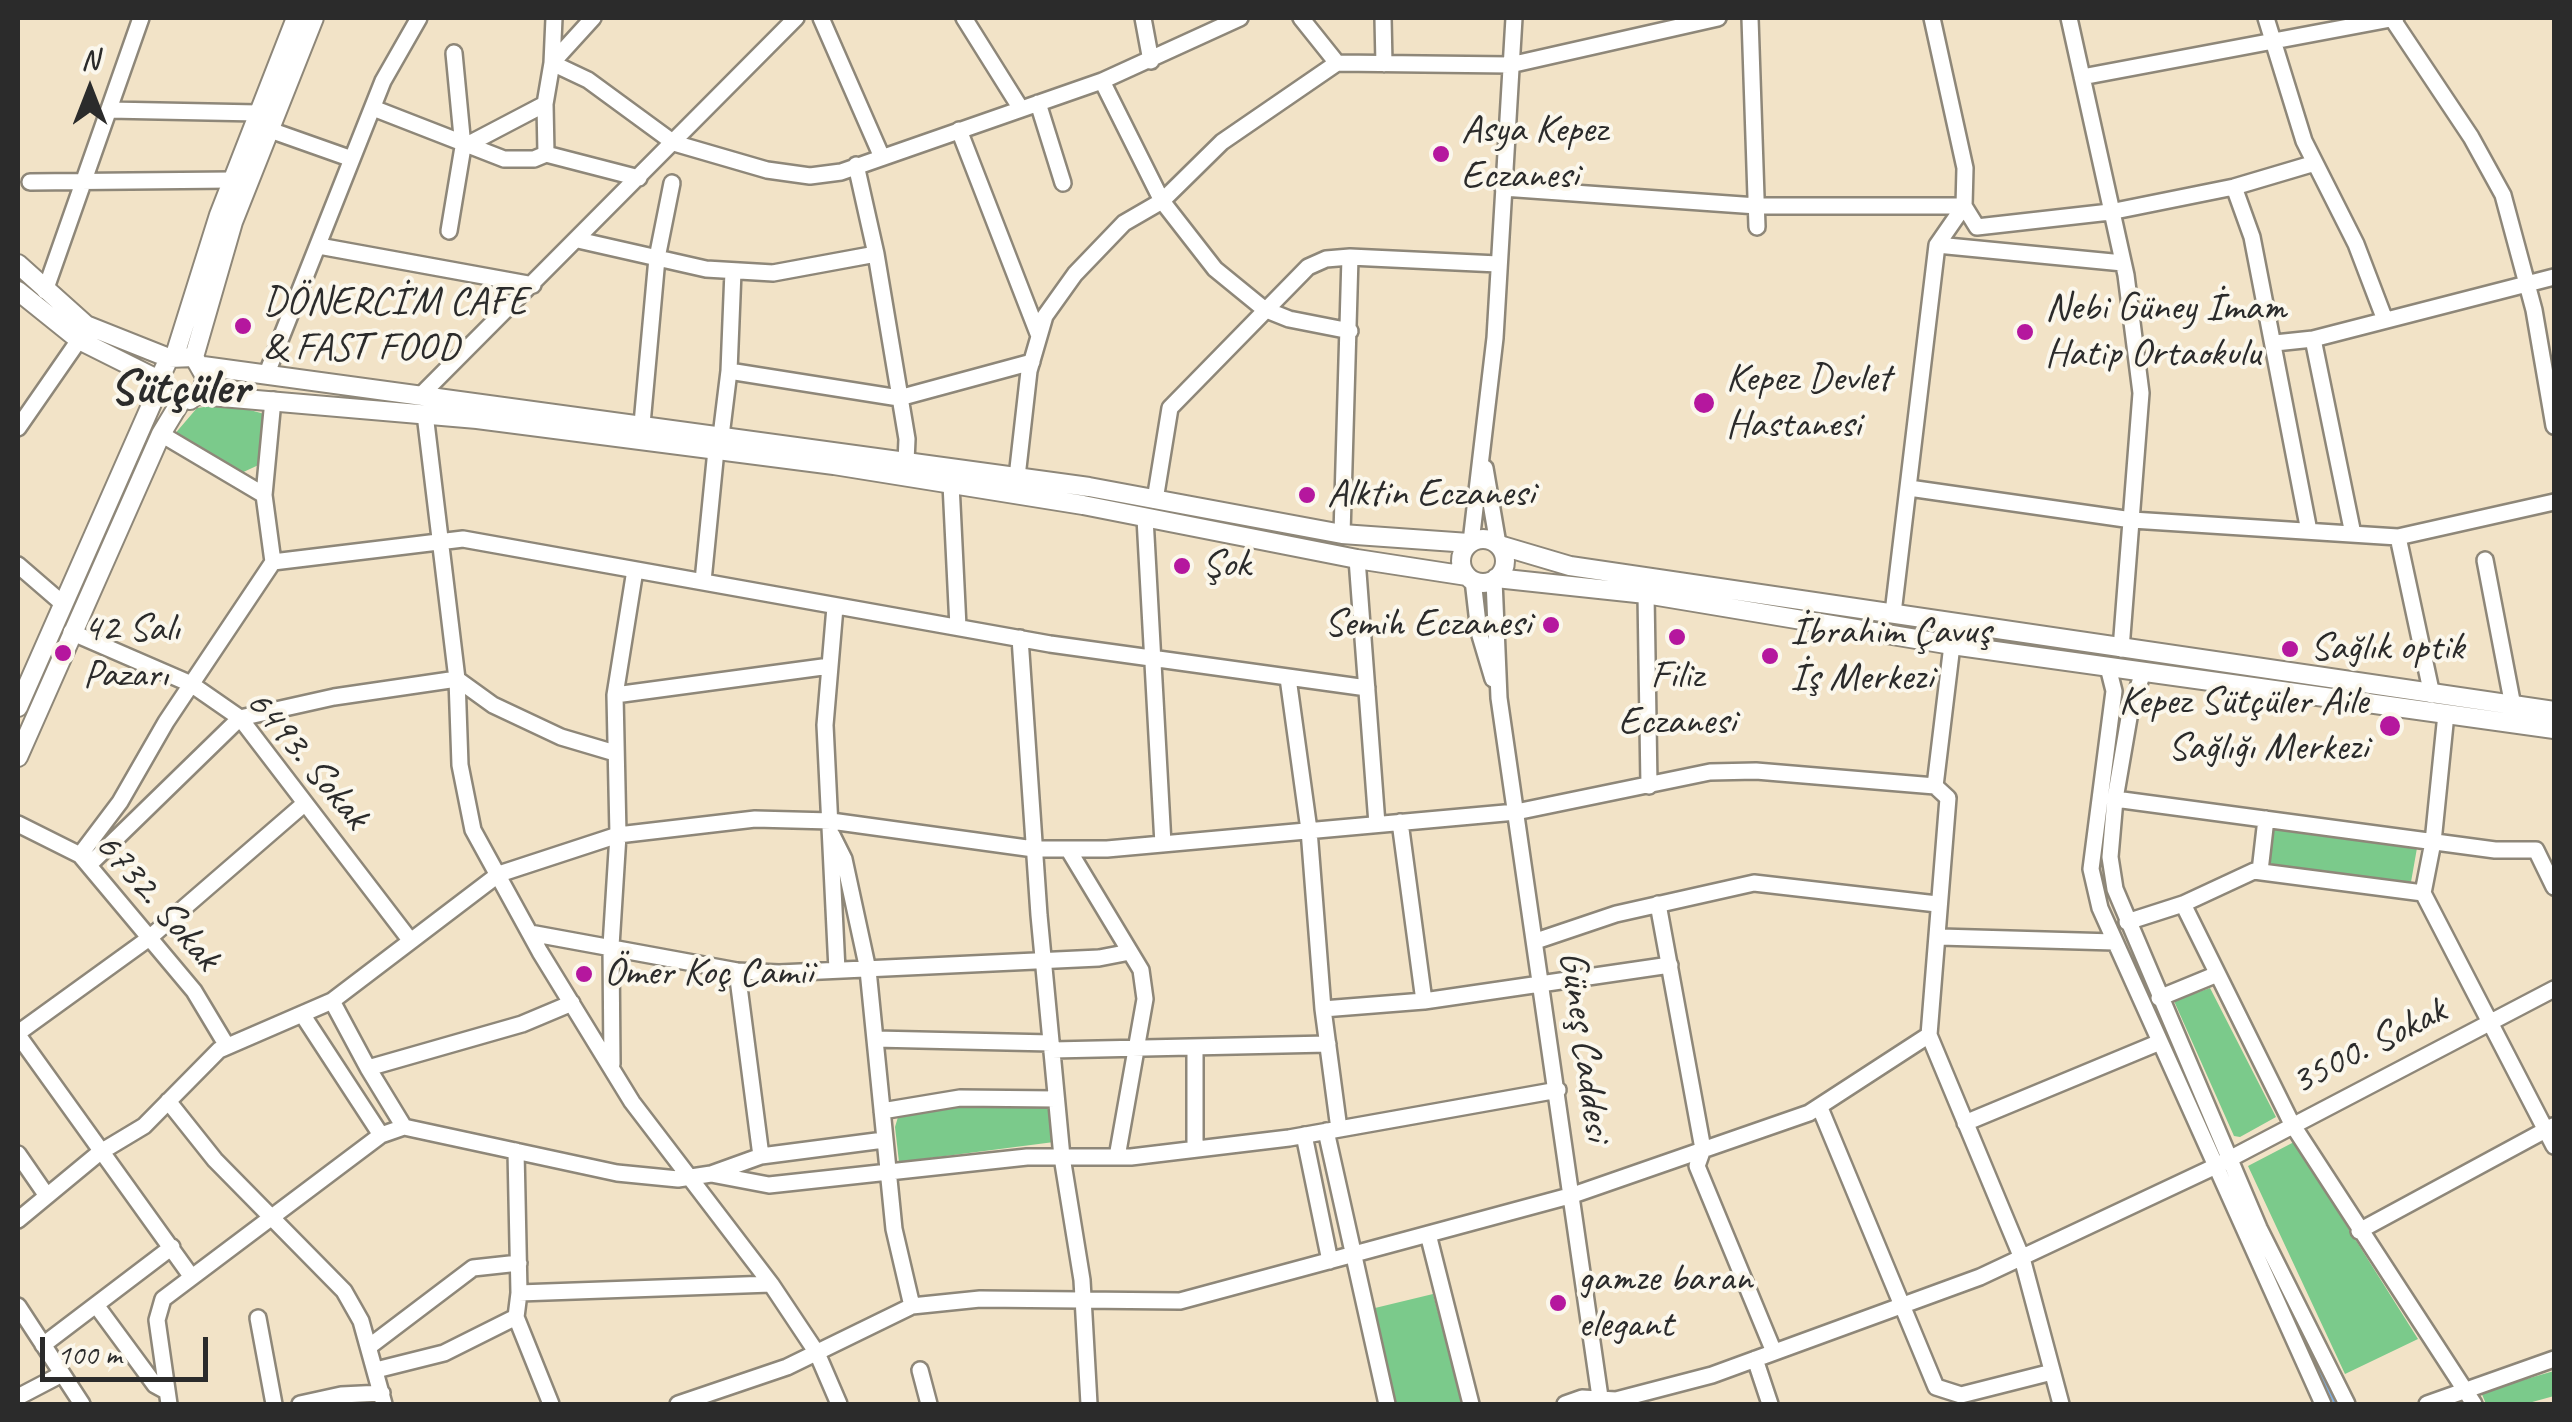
<!DOCTYPE html>
<meta charset="utf-8">
<style>
body{margin:0}
#map{position:relative;width:2572px;height:1422px;overflow:hidden;background:#f2e3c7;font-family:Caveat,sans-serif}
canvas{display:block}
.frame{position:absolute;inset:0;border:20px solid #2b2b2b;pointer-events:none}
.north{position:absolute;left:40px;top:40px;width:100px;height:100px;-webkit-text-stroke:8px #fbf7ec;paint-order:stroke;rotate:0deg;font-size:28px;font-weight:700;line-height:40px;text-align:center;color:#2b2b2b}
.north::after{content:'';display:block;margin:auto;width:35px;height:45px;background:#2b2b2b;clip-path:polygon(50% 0,100% 100%,50% 72%,0 100%)}
.scale{position:absolute;left:40px;top:1337px;width:168px;height:45px;box-sizing:border-box;border:5px solid #2b2b2b;border-top:0;padding-left:12px;font-size:30px;line-height:35px;white-space:nowrap;color:#2b2b2b;-webkit-text-stroke:8px #fbf7ec;paint-order:stroke}
</style>
<div id="map">
<canvas width="2572" height="1422"></canvas>
<div class="frame"></div>
<div class="north">N</div>
<div class="scale">100 m</div>
</div>
<script>
const c = document.querySelector('canvas').getContext('2d');
c.lineJoin = 'round';
function fillPath(path, color) { c.fillStyle = color; c.fill(path, 'evenodd'); }
const shape = rows => new Path2D(rows.map(r => 'M' + r).join(''));
function trace(path, color, width, dash) { c.strokeStyle = color; c.lineWidth = width; c.lineCap = dash ? 'butt' : 'round'; c.setLineDash(dash || []); c.stroke(path); }
function label(font, color, halo, rows, align = 'center') {
  c.font = font + ' Caveat,sans-serif'; c.lineWidth = 8; c.setLineDash([]); c.textBaseline = 'middle'; c.strokeStyle = halo; c.fillStyle = color; for (const [text, x, y, turn = 0] of rows) {
    c.save(); c.translate(x, y); c.rotate((+turn || 0) * Math.PI / 180); c.textAlign = isNaN(turn) ? turn : align; if (halo) c.strokeText(text, 0, 0); c.fillText(text, 0, 0); c.restore();
  }
}
fillPath(shape([
 [211,406,239,407,268,415,265,462,237,475,173,436,197,408],
 [2273,828,2417,848,2411,882,2270,864],
 [2210,988,2276,1117,2240,1137,2234,1136,2174,1001],
 [1047,1105,1054,1142,899,1162,895,1127,898,1117,957,1106],
 [2294,1142,2418,1339,2345,1374,2248,1166],
 [1433,1294,1463,1404,1391,1404,1375,1308],
 [2554,1371,2554,1396,2525,1404,2486,1404,2481,1392]
]), '#7bca8b');
trace(shape([
 [2296,1318,2336,1404]
]), '#7db1ea', 4);
const minor = shape([
 [554,18,552,63,588,80,674,143,767,170,810,176,841,172,1102,81,1240,18],
 [593,18,552,63,545,104,546,154,639,178],
 [821,18,881,155],
 [964,18,1021,109],
 [1143,18,1151,61],
 [1301,18,1337,63,1510,65,1718,18],
 [1383,18,1384,64],
 [1750,18,1757,227],
 [2069,18,2126,275,2141,393,2121,649],
 [2266,18,2304,141,2356,244,2385,320],
 [2393,20,2471,137,2503,195,2534,310,2554,426],
 [2082,77,2396,18],
 [1102,81,1162,201,1215,269,1264,309,1289,319,1350,331],
 [1038,103,1063,183],
 [373,108,504,159,534,159,546,154],
 [109,110,258,113],
 [270,130,352,159],
 [959,130,1039,336],
 [463,147,545,104],
 [856,165,876,254,907,439,906,462],
 [30,182,232,180],
 [2234,187,2252,237,2309,531],
 [1503,188,1757,206,1964,206,1977,227,2110,212,2234,187,2315,163],
 [449,231,463,147,454,53],
 [578,240,706,269,773,273,876,254],
 [1937,245,2123,263],
 [319,246,533,285],
 [733,271,729,371,899,398,1032,362],
 [45,291,141,18],
 [2313,339,2353,534],
 [2275,343,2313,339,2554,277],
 [267,373,383,81,419,18],
 [421,395,796,18],
 [425,414,457,679,460,765,473,830,540,952,632,1102,771,1284,817,1353,839,1404],
 [642,424,657,258,672,183],
 [18,428,79,340],
 [721,436,729,371],
 [1485,468,1498,544],
 [1017,477,1029,371,1045,316,1075,274,1124,223,1162,201,1222,142,1337,63],
 [951,484,958,627],
 [1909,488,2132,520,2398,537,2554,502],
 [264,495,273,400],
 [1155,500,1170,408,1308,267,1326,259,1350,257,1498,264],
 [1145,518,1163,844],
 [1342,534,1350,257],
 [2398,537,2432,695],
 [1471,542,1495,338,1514,18],
 [1357,559,1377,824],
 [2485,560,2513,706],
 [273,562,463,539,1050,644,1367,688],
 [18,565,62,603],
 [1473,580,1479,632,1493,679],
 [1494,580,1499,698,1601,1404],
 [703,581,716,450],
 [1646,594,1649,786],
 [1893,613,1937,245,1964,206,1965,168,1932,18],
 [71,632,191,684,240,718,410,940],
 [1020,638,1039,915,1062,1157,1082,1280,1089,1404],
 [830,666,825,725,837,970],
 [2108,667,2114,691,2091,869,2100,908,2323,1404],
 [2143,672,2130,712,2115,799,2110,857,2115,889,2259,1228,2347,1404],
 [1288,678,1309,830,1323,1009,1339,1129],
 [615,695,830,666,835,607],
 [2115,799,2495,850,2536,850,2554,887],
 [1400,822,1424,1001],
 [18,824,80,855,194,991,227,1046],
 [832,835,844,859,868,970,894,1229,912,1306],
 [1068,849,1141,970,1145,999,1117,1157],
 [80,855,120,802,166,722,273,562,264,495,161,434],
 [89,865,240,718,334,697,457,679,493,705,561,737,615,753],
 [2260,871,2266,819],
 [2423,893,2433,842,2446,714],
 [1658,904,1703,1149,1697,1166,1774,1352],
 [2183,904,2292,1124,2474,1404],
 [2127,922,2183,904,2254,871,2423,893,2554,1146],
 [530,933,737,971,779,973,1099,958,1130,952],
 [1940,937,2114,942],
 [1536,941,1616,914,1754,883,1937,904],
 [737,971,761,1156],
 [2159,998,2215,975],
 [332,1001,368,1068,522,1024,572,1003],
 [1323,1009,1424,1001,1670,965],
 [302,1014,381,1135],
 [18,1033,148,939,304,804],
 [18,1035,191,1276],
 [1929,1035,1948,798,1935,786,1952,645],
 [875,1039,1051,1043],
 [1195,1047,1195,1149],
 [1052,1050,1328,1044],
 [612,1064,611,946,618,835,615,695,635,570],
 [368,1068,404,1127],
 [168,1101,215,1160,344,1291,361,1321,384,1404],
 [1820,1108,1936,1387,1961,1395,2052,1372],
 [882,1111,960,1098,1056,1099],
 [1965,1123,2160,1042],
 [1326,1131,1387,1404],
 [1304,1135,1330,1261],
 [516,1151,519,1293,516,1317,551,1404],
 [18,1154,47,1196],
 [711,1174,769,1185,1027,1157,1131,1157,1289,1138,1558,1090],
 [18,1220,99,1153,144,1126,219,1050,332,1001,499,874,618,835,755,819,831,821,1034,849,1107,849,1516,812,1710,772,1756,771,1935,786],
 [2359,1231,2553,1126],
 [1428,1234,1471,1404],
 [519,1293,771,1284],
 [96,1305,155,1385,166,1391],
 [18,1306,82,1404],
 [258,1318,274,1404],
 [43,1345,172,1247],
 [370,1346,473,1268,519,1263],
 [1755,1359,1770,1404],
 [376,1370,444,1353,516,1317],
 [920,1370,929,1404],
 [18,1397,62,1374],
 [169,1404,157,1320,163,1299,381,1135,404,1127,617,1173,678,1179,711,1174,761,1156,884,1140],
 [300,1404,341,1395,382,1393],
 [678,1404,787,1367,912,1306,980,1299,1180,1301,1573,1195,1809,1113,1929,1035,2022,1258,2061,1404],
 [1565,1404,1582,1398,1616,1400,1712,1375,1980,1277,2216,1166,2554,989],
 [2427,1404,2554,1359]
]);
const major = shape([
 [18,264,86,325,169,358],
 [18,291,79,340,159,380,162,391],
 [175,355,219,215,296,18],
 [194,357,233,222,314,18],
 [203,366,1089,487,1342,534,1469,543],
 [159,380,169,358,194,357,206,378,202,390,190,400],
 [198,395,477,419,834,465,1083,505,1357,559,1467,576],
 '1461 561a22 22 0 1 1 44 0a22 22 0 1 1-44 0Z',
 [1499,545,1570,566,2554,711],
 [1496,578,1646,594,1952,645,2554,729],
 [18,707,160,385],
 [18,757,161,434,181,401]
]);
trace(minor, '#8e8779', 20);
trace(major, '#8e8779', 22);
trace(minor, '#fff', 15);
trace(major, '#fff', 18);
for (const [x, y, r, color] of [
 [1441,154,10,"#b5179e"],
 [243,326,10,"#b5179e"],
 [2025,332,10,"#b5179e"],
 [1704,403,12,"#b5179e"],
 [1307,495,10,"#b5179e"],
 [1182,566,10,"#b5179e"],
 [1551,625,10,"#b5179e"],
 [1677,637,10,"#b5179e"],
 [2290,649,10,"#b5179e"],
 [63,653,10,"#b5179e"],
 [1770,656,10,"#b5179e"],
 [2390,726,12,"#b5179e"],
 [584,974,10,"#b5179e"],
 [1558,1303,10,"#b5179e"]
]) { const dot = new Path2D(); dot.arc(x, y, r, 0, 2 * Math.PI); c.fillStyle = color; c.fill(dot); trace(dot, '#fbf7ec', 4); }
label('40px', '#2b2b2b', '#fbf7ec', [
 ["Asya Kepez",1461,131],
 ["Eczanesi",1461,177],
 ["DÖNERCİ'M CAFE",263,303],
 ["& FAST FOOD",263,349],
 ["Nebi Güney İmam",2045,309],
 ["Hatip Ortaokulu",2045,355],
 ["Kepez Devlet",1726,380],
 ["Hastanesi",1726,426],
 ["Alktin Eczanesi",1327,495],
 ["Şok",1202,566],
 ["Semih Eczanesi",1531,625,"right"],
 ["42 Salı",83,630],
 ["Pazarı",83,676],
 ["İbrahim Çavuş",1790,633],
 ["İş Merkezi",1790,679],
 ["Sağlık optik",2310,649],
 ["Filiz",1677,677,"center"],
 ["Eczanesi",1677,723,"center"],
 ["Kepez Sütçüler Aile",2368,703,"right"],
 ["Sağlığı Merkezi",2368,749,"right"],
 ["Ömer Koç Camii",604,974],
 ["gamze baran",1578,1280],
 ["elegant",1578,1326]
], 'left');
label('40px', '#2b2b2b', '#fbf7ec', [
 ["6493. Sokak",307,760,50],
 ["6732. Sokak",157,902,49],
 ["Güneş Caddesi",1584,1046,82],
 ["3500. Sokak",2369,1047,-27]
]);
label('bold 50px', '#2b2b2b', '#fbf7ec', [
 ["Sütçüler",179,390]
]);
</script>
